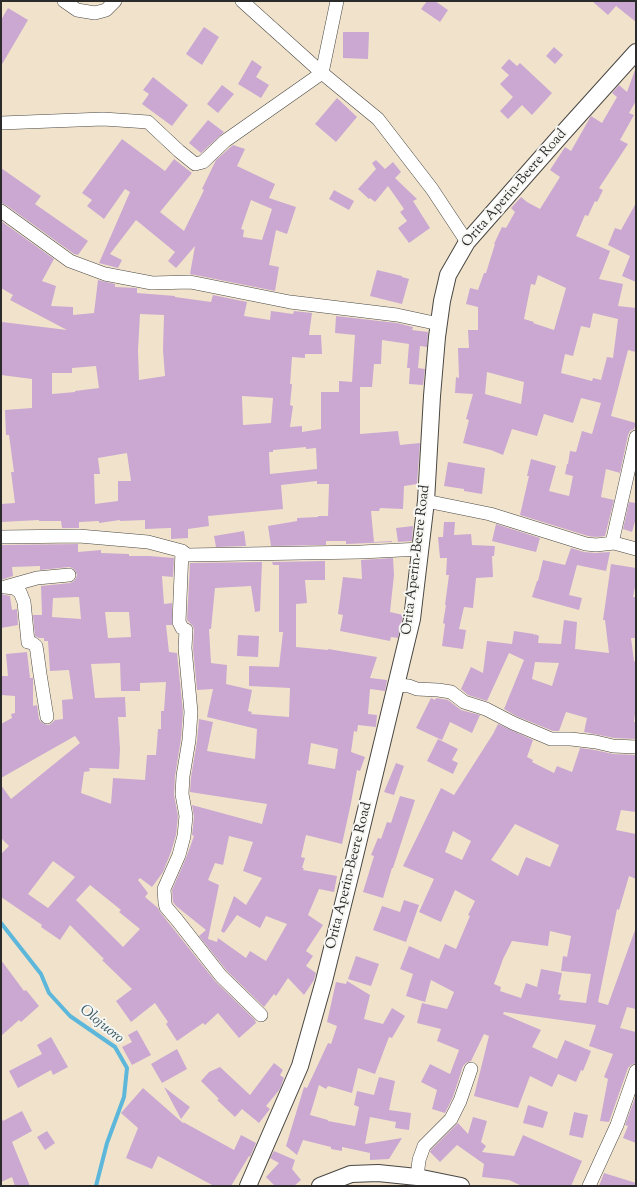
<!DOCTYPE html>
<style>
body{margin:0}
#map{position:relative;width:637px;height:1187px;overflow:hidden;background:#f1e3cb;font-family:"Sorts Mill Goudy",serif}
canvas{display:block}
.frame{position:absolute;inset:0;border:2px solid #2b2b2b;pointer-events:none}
</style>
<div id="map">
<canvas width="637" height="1187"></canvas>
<div class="frame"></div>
</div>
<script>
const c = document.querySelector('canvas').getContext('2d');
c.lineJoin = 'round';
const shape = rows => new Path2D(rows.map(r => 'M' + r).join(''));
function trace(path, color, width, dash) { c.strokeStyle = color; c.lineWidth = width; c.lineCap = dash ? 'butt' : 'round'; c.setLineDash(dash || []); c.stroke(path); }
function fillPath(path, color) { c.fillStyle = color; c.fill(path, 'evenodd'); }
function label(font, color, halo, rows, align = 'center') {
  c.font = font + ' "Sorts Mill Goudy",serif'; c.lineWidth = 4; c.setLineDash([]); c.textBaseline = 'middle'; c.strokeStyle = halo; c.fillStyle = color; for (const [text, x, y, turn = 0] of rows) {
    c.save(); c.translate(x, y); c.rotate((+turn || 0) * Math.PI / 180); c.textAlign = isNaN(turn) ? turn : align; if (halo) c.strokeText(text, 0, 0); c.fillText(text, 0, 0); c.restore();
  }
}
trace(shape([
 [1,923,41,974,49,993,70,1016,115,1047,127,1068,124,1097,107,1143,96,1186]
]), '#5cb7da', 4);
fillPath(shape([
 [427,1,435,1,448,10,440,22,421,9],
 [592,1,636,1,636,22,616,6,608,15],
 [8,8,28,20,1,66,1,20],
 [204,27,219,37,202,65,186,54],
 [343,32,369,32,368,59,343,58],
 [554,47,563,55,555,64,546,56],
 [509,59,517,66,520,63,552,93,532,115,522,105,508,119,500,111,513,97,500,84,509,75,501,68],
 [252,60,262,67,256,77,269,85,261,98,238,84],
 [635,70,636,101,629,113,634,115,620,140,628,144,599,188,603,190,597,202,595,201,588,216,585,215,576,236,610,251,599,279,623,284,618,306,636,308,636,352,628,350,611,416,636,423,634,429,630,431,628,435,620,473,606,469,601,497,614,500,605,536,596,537,588,536,520,515,529,476,527,476,531,459,556,466,549,491,569,496,573,476,565,474,567,464,568,464,570,451,576,452,582,431,592,434,601,403,581,398,573,423,544,414,537,436,512,429,503,455,491,450,463,443,469,420,466,419,473,394,455,393,456,377,459,378,458,348,469,348,468,330,478,330,478,307,466,304,470,288,478,290,484,273,486,273,495,244,494,244,502,227,506,228,515,212,511,208,521,197,527,202,540,209,560,177,550,170,565,147,571,151,591,116,602,123,617,97,612,93,619,85,627,92],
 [538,275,566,288,554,330,533,323,534,322,524,319,531,284,535,285],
 [593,313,618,319,613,358,607,357,601,380,593,378,592,381,561,373,565,354,573,356,581,326,590,328],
 [487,372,524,382,521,404,485,394],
 [153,77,188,105,172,126,142,104,149,94,143,90],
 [222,85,234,94,218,113,207,104],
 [337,98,357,117,336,142,315,124],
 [208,120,224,132,201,153,189,143],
 [122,139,165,171,174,159,192,173,160,212,184,231,204,190,202,189,216,160,233,145,245,149,237,166,275,184,269,198,296,207,287,234,276,230,269,265,279,267,275,291,190,274,195,246,176,268,168,261,175,252,136,220,110,254,122,260,118,268,99,263,130,192,125,189,104,219,87,206,92,200,82,193],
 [251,200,272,209,262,240,243,237,244,230,241,229],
 [376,160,385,169,393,162,401,172,395,178,417,199,413,201,430,228,409,243,398,228,407,221,400,212,404,209,388,186,375,202,370,198,369,199,358,189,376,169,372,163],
 [1,168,41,196,35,204,88,241,78,255,74,254,6,205,1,203],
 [334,190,354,201,349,210,329,199],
 [636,203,636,282,622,276,630,256,608,245,615,228,621,230],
 [1,221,54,259,42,281,56,286,51,306,73,307,73,315,94,313,98,280,115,284,115,287,137,288,137,293,175,296,175,297,211,302,213,295,247,302,244,316,270,320,271,311,293,314,294,311,312,313,309,335,321,335,322,354,305,354,305,358,292,357,290,384,292,384,290,405,293,406,290,427,302,426,302,432,321,429,321,392,339,392,339,381,352,382,355,335,335,333,336,316,397,323,413,327,412,330,428,332,427,347,420,346,418,368,425,369,423,385,409,384,410,368,407,368,409,344,382,340,381,364,374,364,372,387,360,387,360,434,398,431,400,445,420,443,417,484,404,486,403,509,380,508,379,511,371,511,374,542,392,541,392,542,346,544,346,541,326,541,326,545,271,546,268,526,297,521,297,518,318,517,318,516,328,516,329,484,317,484,317,481,281,485,283,509,208,516,209,526,188,529,188,538,171,539,171,528,145,529,145,520,120,521,120,520,99,523,99,521,79,522,79,528,62,528,61,521,39,521,39,520,1,522,1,504,15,503,11,472,14,472,9,435,6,435,5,410,32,408,32,379,1,375,1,332,2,322,67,330,10,300,13,295,1,288],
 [140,314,164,315,163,350,165,376,139,380,138,350],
 [96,366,99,388,75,391,75,392,52,394,52,373,72,373,72,368],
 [242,396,273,398,271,423,243,425],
 [306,447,306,449,316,448,317,469,270,474,269,452,273,452,273,450],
 [127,453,131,481,118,481,118,501,95,504,94,474,100,474,98,458],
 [377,270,402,276,402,277,409,279,402,304,370,296],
 [448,462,485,468,482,494,464,491,464,489,444,486],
 [629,502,636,503,636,518,632,532,623,529],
 [444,522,455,522,454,535,471,534,472,545,495,546,494,556,492,556,493,577,476,578,473,608,464,607,459,629,466,630,463,649,442,646,445,624,443,623,446,605,445,605,449,575,446,575,447,558,440,558,438,537,443,537],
 [496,524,540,538,536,552,492,541],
 [413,526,412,541,398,542,396,528],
 [244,531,246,546,216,547,214,536],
 [78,544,78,552,101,550,101,553,129,554,129,556,149,556,174,558,173,577,162,576,164,604,172,603,172,625,166,625,169,652,177,653,183,712,181,739,175,776,174,795,178,816,176,835,171,852,163,872,152,887,140,878,138,880,148,893,145,897,158,908,160,912,215,981,255,1020,256,1023,239,1038,218,1013,205,1025,203,1023,177,1041,166,1024,168,1022,155,1003,131,1022,116,1001,132,989,102,960,104,959,70,925,60,940,41,927,42,925,1,897,1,854,9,846,1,838,1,785,11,799,80,743,75,736,1,778,1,724,12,718,11,714,15,713,15,696,1,695,1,676,8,676,6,654,27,652,30,678,33,678,33,706,37,705,39,719,41,722,44,724,49,725,52,723,55,720,63,719,62,700,73,699,69,670,50,671,48,641,44,641,44,638,39,638,35,636,33,615,42,615,41,586,70,583,74,581,76,578,77,575,75,570,72,568,69,567,40,570,40,566,12,567,13,576,1,580,1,545],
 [79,597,81,619,52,617,53,598],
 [105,612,129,612,131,637,108,638],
 [120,663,121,691,140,691,140,683,166,682,164,711,161,711,161,729,158,729,156,755,147,755,145,780,113,778,111,804,81,793,84,772,90,771,89,768,119,769,120,749,118,717,126,717,125,697,95,698,91,664],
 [53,861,75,877,48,908,28,894],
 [90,885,121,910,119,912,140,929,123,947,76,900],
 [571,548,584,552,595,553,610,552,606,571,577,565,569,595,582,598,579,610,532,597,537,581,538,581,543,560,565,565],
 [393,558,394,575,390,612,403,615,398,638,391,637,390,641,340,631,343,615,338,614,343,577,362,579,361,560],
 [325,561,325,580,305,580,307,603,296,604,296,647,328,650,328,649,377,657,370,678,387,680,385,691,370,689,368,714,377,715,376,727,358,725,357,732,354,731,351,752,365,757,360,771,357,770,351,803,342,844,306,835,301,857,305,858,302,868,304,868,303,870,337,876,334,892,319,889,308,915,323,925,306,951,313,956,306,966,316,973,314,980,304,995,288,978,276,996,274,994,264,1007,227,971,199,936,206,930,176,906,173,902,172,890,186,858,194,836,192,835,194,817,192,805,262,824,267,804,190,792,191,777,197,741,199,719,213,722,207,751,255,759,257,729,207,717,213,689,197,690,193,648,194,630,193,626,187,620,190,563,262,562,260,611,255,612,251,586,215,588,211,629,209,629,211,663,227,665,226,684,252,690,248,711,252,712,251,714,289,717,290,688,249,686,249,666,279,667,283,632,279,632,279,565,273,565,272,562],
 [311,743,338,749,335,769,308,764],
 [229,836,253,842,243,871,262,878,246,905,234,896,221,931,224,933,237,915,260,928,266,916,287,924,266,961,250,951,246,958,218,938,217,942,208,939,219,885,208,880,215,863,223,865],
 [611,564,636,568,636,582,633,597,636,597,636,638,631,638,634,661,636,662,636,706,634,722,636,722,636,739,614,738,584,732,587,718,566,712,559,731,553,731,516,716,504,709,524,660,509,653,487,701,468,695,461,689,471,667,483,673,487,641,512,644,514,631,534,634,534,636,535,634,539,636,538,643,561,644,564,620,577,622,575,649,609,653,605,620,603,620],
 [535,662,559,663,552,686,532,679],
 [1,594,10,596,12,610,17,609,18,625,1,628],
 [238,635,259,636,258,657,237,656],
 [431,698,435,700,436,698,448,700,461,710,480,715,472,733,450,722,442,740,416,728],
 [498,724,533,740,527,757,533,760,532,762,554,773,557,766,572,772,580,748,595,750,613,754,636,755,636,812,621,810,616,830,636,834,636,879,629,876,619,910,617,909,598,1002,608,1005,635,930,636,930,636,1009,627,1007,620,1028,636,1032,636,1063,631,1065,628,1068,609,1122,600,1121,608,1079,604,1077,613,1054,589,1046,596,1025,504,1012,503,1014,541,1030,532,1047,557,1059,565,1040,591,1051,583,1071,581,1070,576,1082,558,1074,552,1087,530,1076,518,1108,474,1096,489,1036,484,1034,471,1061,466,1063,463,1066,453,1097,445,1113,432,1109,437,1090,421,1082,430,1064,450,1074,459,1050,437,1041,441,1029,417,1023,422,1003,447,1009,454,992,431,980,425,1002,406,996,413,974,400,969,409,946,439,959,445,944,456,949,470,916,468,915,475,901,455,890,441,922,419,912,434,879,403,866,441,788,454,795,493,734],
 [515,824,559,845,550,867,526,857,518,876,491,860],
 [453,831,471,841,462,860,445,852],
 [550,931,571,936,567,957,563,956,561,971,591,974,586,1003,559,1000,561,995,558,994,562,973,541,969,537,987,526,983,521,998,500,991,501,987,494,984,503,959,512,941,548,946],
 [438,739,458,749,452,760,458,763,453,774,427,761],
 [396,763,404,766,394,795,384,792],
 [400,796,415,800,393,868,392,868,383,898,363,892,374,856,371,855,378,838,381,839,387,822,391,823],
 [404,900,419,905,406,942,373,930,382,906,400,912],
 [356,956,379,964,371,986,348,979],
 [1,960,24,991,26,990,39,1006,21,1022,19,1020,1,1036],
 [347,981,370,995,364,1019,383,1024,392,1008,405,1016,392,1038,389,1037,375,1074,358,1068,352,1093,328,1086,326,1089,319,1085,310,1115,328,1120,328,1121,355,1126,359,1107,354,1105,357,1091,374,1095,379,1077,395,1081,389,1110,411,1113,409,1130,395,1128,396,1122,370,1117,365,1144,402,1138,389,1159,370,1160,370,1153,342,1147,342,1151,331,1149,331,1147,303,1140,297,1155,286,1146,304,1087,307,1088,328,1043,331,1044,337,1026,327,1022,336,982,346,984],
 [137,1030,151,1055,132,1065,122,1047,132,1042,128,1035],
 [51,1037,68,1067,53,1075,51,1070,18,1088,9,1071,42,1054,37,1045],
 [177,1049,187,1069,162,1083,151,1064],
 [274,1063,283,1070,280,1075,284,1078,280,1089,266,1106,270,1109,259,1123,242,1109,235,1117,217,1100,219,1099,201,1081,209,1072,220,1067,250,1095],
 [164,1087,190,1107,181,1119],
 [143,1088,184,1124,183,1122,234,1150,241,1135,256,1143,250,1157,249,1156,231,1186,214,1186,158,1156,152,1169,126,1158,138,1128,121,1113],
 [636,1095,636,1143,623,1138,628,1126,625,1125],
 [528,1105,548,1112,543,1128,523,1123],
 [22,1111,32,1131,12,1142,30,1186,15,1186,12,1177,1,1182,1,1117,3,1121],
 [574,1112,588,1115,583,1138,569,1135],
 [473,1117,487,1121,481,1142,486,1146,482,1152,514,1156,523,1135,582,1161,571,1186,522,1186,509,1180,482,1177,484,1164,457,1145,440,1162,430,1152,431,1150,458,1123,468,1134],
 [47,1131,55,1143,45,1150,37,1137],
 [274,1151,295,1160,292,1169,301,1180,294,1186,275,1186,266,1177,279,1163,270,1158],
 [604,1173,636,1183,636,1186,599,1186]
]), '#caa8d2');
const minor = shape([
 [64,1,77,10,95,13,106,10,115,1],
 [242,1,322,73,378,119,432,189,467,242],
 [1,123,103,119,148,122,179,151,195,164,203,162,225,141,322,73,337,1],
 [1,211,70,261,105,274,152,283,190,282,290,302,397,315,439,324],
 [426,501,490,514,586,544,596,545,614,543,636,549],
 [1,537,79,536,148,542,182,551,187,555,361,552,421,549],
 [612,543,636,437],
 [182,551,179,622,182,628,186,630,185,648,191,712,189,740,183,776,182,794,186,816,184,836,179,855,164,889,165,903,166,907,177,920,221,976,261,1015],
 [5,587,14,588,20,592,24,602,28,642,32,643,36,646,37,652,40,674,47,717],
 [5,587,37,578,69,575],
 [396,685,409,686,417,689,438,690,451,692,464,702,486,709,513,723,551,739,571,739,596,742,613,746,636,747],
 [417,1177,419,1160,424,1146,451,1119,460,1101,471,1069],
 [589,1186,617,1125,636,1071]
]);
const major = shape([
 [248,1186,300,1066,324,981,352,868,412,619,426,501,432,396,437,337,442,301,448,275,467,242,563,133,636,52],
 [320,1186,351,1174,378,1173,417,1177,461,1186]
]);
trace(minor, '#494743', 14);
trace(major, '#494743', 18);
trace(minor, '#fff', 13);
trace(major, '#fff', 16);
label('14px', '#2b2b2b', '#f6f6f2', [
 ["Orita Aperin-Beere Road",515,189,-49],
 ["Orita Aperin-Beere Road",417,560,-83],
 ["Orita Aperin-Beere Road",350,876,-76]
]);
label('italic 15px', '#3c5c68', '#f6f6f2', [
 ["Olojuoro",101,1025,39]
]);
</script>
